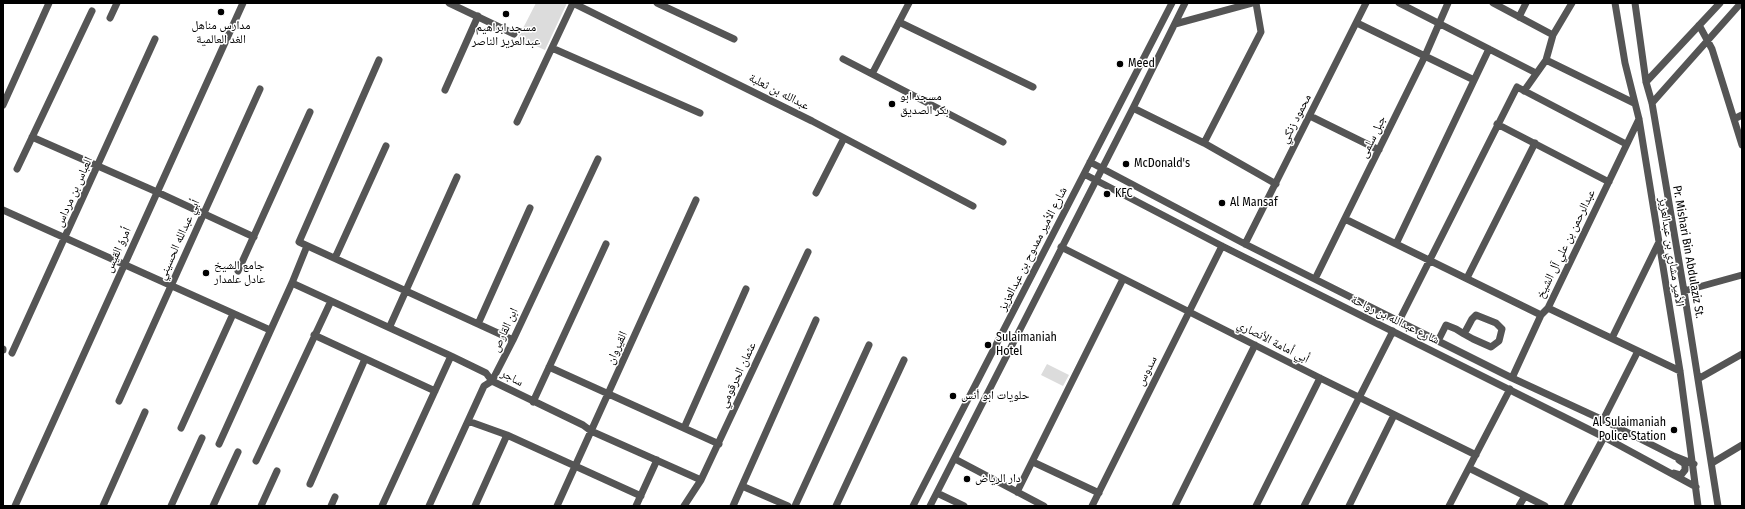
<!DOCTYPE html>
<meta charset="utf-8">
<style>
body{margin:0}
#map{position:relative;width:1745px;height:509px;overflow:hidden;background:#fff;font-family:"Fira Sans Condensed",sans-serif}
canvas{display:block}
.frame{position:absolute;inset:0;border:4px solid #000;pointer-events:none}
</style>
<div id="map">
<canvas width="1745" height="509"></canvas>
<div class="frame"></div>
</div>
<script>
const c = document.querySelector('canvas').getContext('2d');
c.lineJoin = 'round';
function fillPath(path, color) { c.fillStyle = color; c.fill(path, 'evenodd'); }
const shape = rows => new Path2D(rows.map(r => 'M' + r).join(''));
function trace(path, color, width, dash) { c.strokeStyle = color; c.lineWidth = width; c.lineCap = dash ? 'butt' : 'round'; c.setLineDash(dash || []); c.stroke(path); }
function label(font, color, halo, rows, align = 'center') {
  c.font = font + ' "Fira Sans Condensed","Noto Naskh Arabic",sans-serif'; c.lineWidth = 3; c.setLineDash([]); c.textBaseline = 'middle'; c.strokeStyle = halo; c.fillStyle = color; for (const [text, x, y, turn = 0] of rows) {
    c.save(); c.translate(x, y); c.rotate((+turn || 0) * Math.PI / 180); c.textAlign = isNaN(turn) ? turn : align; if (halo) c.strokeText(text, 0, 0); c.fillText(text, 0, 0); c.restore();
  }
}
fillPath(shape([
 [536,3,567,3,545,50,518,38],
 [1047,364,1069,375,1063,386,1041,375]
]), '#dcdcdc');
trace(shape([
 [449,3,514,34],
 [657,3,734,39],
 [1399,3,1536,73],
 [1493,3,1553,35],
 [1615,3,1625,63,1639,119,1680,371,1698,506],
 [1635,3,1646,82,1652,103,1684,291,1718,506],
 [1519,17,1526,3],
 [110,18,117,3],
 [899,22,1033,87],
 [1357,23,1474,80],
 [1175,24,1252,3],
 [1699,25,1712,49,1742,145],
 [552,48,700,113],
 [843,59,1003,142],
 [379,60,299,242,513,340],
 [1546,60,1634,103],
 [872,74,909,3],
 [1646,82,1720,3],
 [445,90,478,16],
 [1524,91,1546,60,1553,35,1572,3],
 [1652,103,1741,3],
 [3,105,49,3],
 [1133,108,1204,143,1276,184],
 [1310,116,1379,150],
 [1734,119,1742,115],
 [517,122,573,3,812,121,973,206],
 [1497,124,1609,182],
 [32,137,157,192,254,237],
 [1204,143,1261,32,1256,3],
 [1090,162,1245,244,1438,341,1512,378,1603,420,1674,456,1694,464],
 [17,169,92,11],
 [1084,174,1222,246,1604,437,1696,487],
 [816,193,844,138],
 [3,210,270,330],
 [1345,219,1541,315],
 [1245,244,1366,3],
 [1396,244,1489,49],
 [1061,247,1320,378,1476,455],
 [335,258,386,146],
 [238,271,310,112],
 [1467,278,1535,143],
 [1315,279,1425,56,1448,3],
 [292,283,451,356,486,373,492,381,583,425,591,431,701,480],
 [1684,291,1742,275],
 [1548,308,1680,371],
 [1399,321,1517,87,1626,144],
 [478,324,530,208],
 [390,326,457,177],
 [314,335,435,391],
 [1612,338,1658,244],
 [1438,341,1446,325,1456,329,1464,334,1473,339,1491,347,1499,341,1502,329,1496,323,1476,315,1472,319,1464,334],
 [3,350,3,349],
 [12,353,155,39],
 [549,367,719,444],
 [1512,378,1541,315,1548,308,1639,119],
 [1698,379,1742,354],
 [119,401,260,89],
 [533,402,606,244],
 [1603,420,1638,351],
 [468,421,507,435,641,496],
 [181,428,233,314],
 [684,428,746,289],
 [219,444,292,283,307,246],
 [955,459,1044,506],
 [256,461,331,301],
 [1033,462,1099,493],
 [1712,463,1742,445],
 [1469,468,1545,506],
 [1674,473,1681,475,1685,470,1685,464,1679,460],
 [310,484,365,359],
 [742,486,788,506],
 [1017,492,1123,279],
 [937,493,964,506],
 [15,506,243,3],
 [103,506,145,412],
 [171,506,202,438],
 [213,506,238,452],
 [261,506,277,471],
 [331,506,335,497],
 [382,506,451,356],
 [429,506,484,386,492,381,513,340,598,159],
 [475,506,507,435],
 [557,506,696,200],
 [636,506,657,460],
 [684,506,701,480,808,252],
 [733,506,816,320],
 [795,506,869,345],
 [836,506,904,360],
 [913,506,1172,3],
 [930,506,1133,108,1185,3],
 [1092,506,1222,246],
 [1175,506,1255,345],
 [1256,506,1320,378],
 [1304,506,1393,331],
 [1349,506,1394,415],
 [1449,506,1510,389],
 [1519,506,1525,496],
 [1567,506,1604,437]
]), '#555', 7);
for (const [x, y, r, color] of [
 [221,12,4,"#000"],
 [506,14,4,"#000"],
 [1120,64,4,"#000"],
 [892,104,4,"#000"],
 [1126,164,4,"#000"],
 [1107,194,4,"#000"],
 [1222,203,4,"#000"],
 [206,273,4,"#000"],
 [988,345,4,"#000"],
 [953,396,4,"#000"],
 [1674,430,4,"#000"],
 [967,479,4,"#000"]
]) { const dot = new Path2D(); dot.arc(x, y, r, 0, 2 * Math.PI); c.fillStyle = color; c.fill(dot); trace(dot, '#fff', 1.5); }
label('12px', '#000', '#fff', [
 ["مدارس مناهل",221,26,"center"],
 ["الغد العالمية",221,40,"center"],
 ["مسجد ابراهيم",506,28,"center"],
 ["عبدالعزيز الناصر",506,42,"center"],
 ["Meed",1128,64],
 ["مسجد ابو",900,97],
 ["بكر الصديق",900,111],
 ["McDonald's",1134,164],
 ["KFC",1115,194],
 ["Al Mansaf",1230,203],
 ["جامع الشيخ",214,266],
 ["عادل علمدار",214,280],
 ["Sulaimaniah",996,338],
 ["Hotel",996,352],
 ["حلويات ابو أنس",961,396],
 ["Al Sulaimaniah",1666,423,"right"],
 ["Police Station",1666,437,"right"],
 ["دار الرياض",975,479]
], 'left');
label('12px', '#000', '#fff', [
 ["عبدالله بن ثعلبة",779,92,27],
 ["محمود زنكي",1296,119,-63],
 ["جبل سلمى",1373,137,-64],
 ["العباس بن مرداس",74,192,-66],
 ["أبي عبدالله الحسيني",179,240,-66],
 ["عبدالرحمن بن علي آل الشيخ",1566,244,-64],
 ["شارع الأمير ممدوح بن عبدالعزيز",1033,249,-63],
 ["أمرؤ القيس",118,250,-66],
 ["الأمير مشاري بن عبدالعزيز",1671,252,81],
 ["Pr. Mishari Bin Abdulaziz St.",1688,252,80],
 ["شارع عبدالله بن رواحة",1395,320,26],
 ["ابن القارص",505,330,-65],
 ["أبي أمامة الأنصاري",1273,342,27],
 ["القيروان",617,348,-66],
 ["سدوس",1147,371,-63],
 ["عثمان الحرقومي",738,375,-65],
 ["ساجر",512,378,28]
]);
</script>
